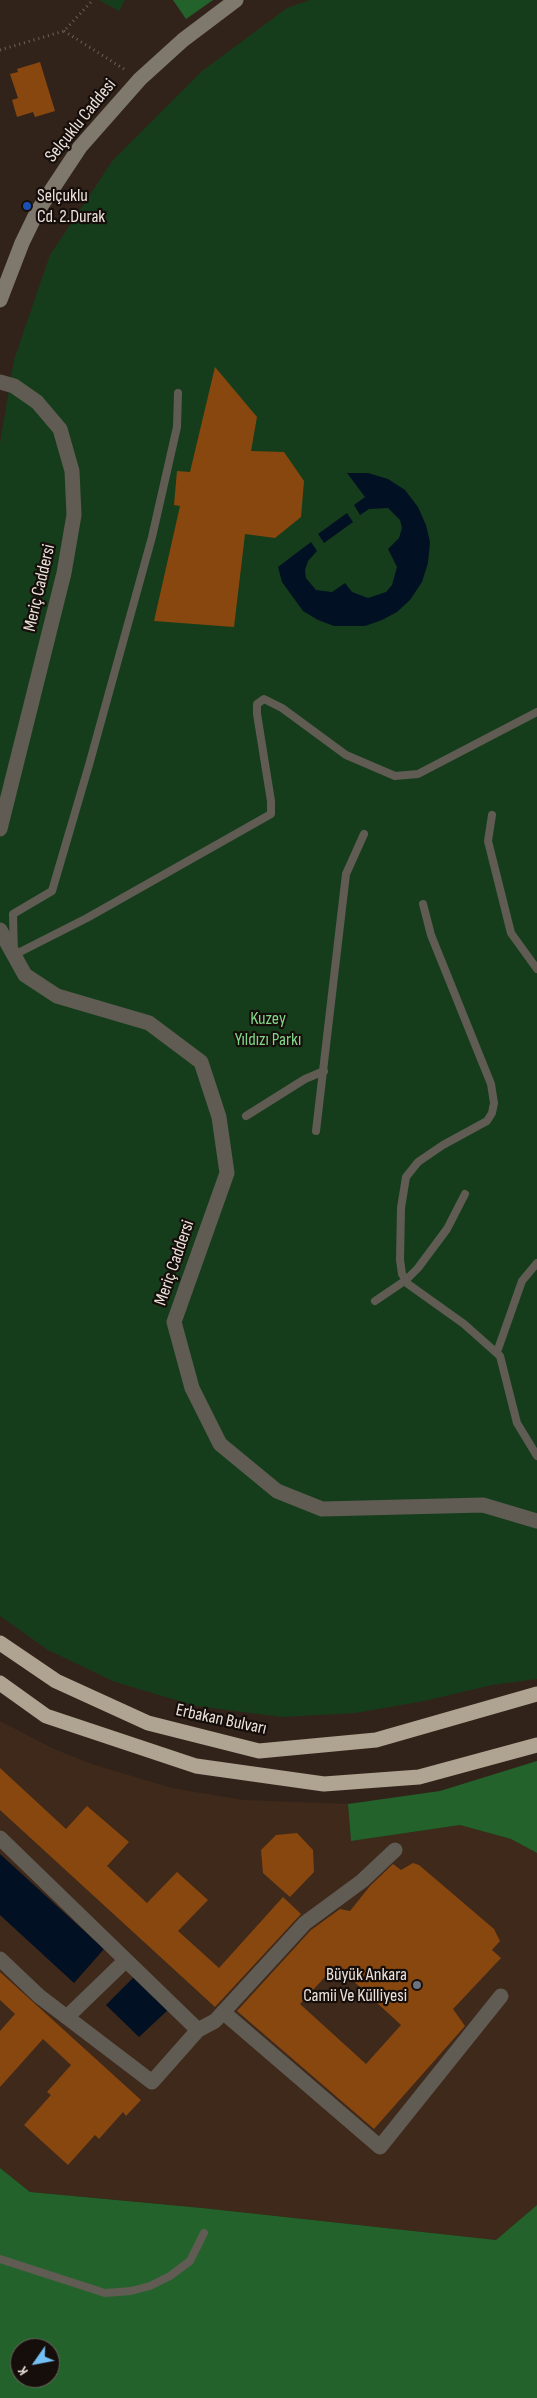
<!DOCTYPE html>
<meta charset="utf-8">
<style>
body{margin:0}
#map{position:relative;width:537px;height:2398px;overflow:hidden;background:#32231a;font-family:"Sofia Sans Condensed",sans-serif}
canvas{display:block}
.north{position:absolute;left:10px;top:2338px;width:50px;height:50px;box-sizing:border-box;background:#150e0a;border:1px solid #6b635e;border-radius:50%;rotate:237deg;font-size:14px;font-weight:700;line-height:20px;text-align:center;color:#ece2db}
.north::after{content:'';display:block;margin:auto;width:18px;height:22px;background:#74c0f6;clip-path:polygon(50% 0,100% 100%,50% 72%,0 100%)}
</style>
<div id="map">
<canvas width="537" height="2398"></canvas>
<div class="north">K</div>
</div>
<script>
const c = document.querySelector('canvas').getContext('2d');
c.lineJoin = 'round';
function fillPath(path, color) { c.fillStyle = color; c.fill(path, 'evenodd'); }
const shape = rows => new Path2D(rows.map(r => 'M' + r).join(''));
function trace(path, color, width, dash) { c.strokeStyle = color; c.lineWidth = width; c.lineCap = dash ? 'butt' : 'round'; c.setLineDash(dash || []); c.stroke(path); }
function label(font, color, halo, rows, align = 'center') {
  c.font = font + ' "Sofia Sans Condensed",sans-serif'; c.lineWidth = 4.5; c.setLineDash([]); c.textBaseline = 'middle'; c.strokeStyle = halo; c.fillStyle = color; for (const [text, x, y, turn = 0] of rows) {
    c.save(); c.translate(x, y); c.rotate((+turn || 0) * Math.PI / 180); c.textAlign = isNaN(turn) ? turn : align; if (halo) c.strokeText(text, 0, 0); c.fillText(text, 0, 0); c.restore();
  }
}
fillPath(shape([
 [0,1721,54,1749,92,1764,172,1788,243,1800,348,1804,351,1841,460,1825,511,1839,537,1853,537,2205,496,2240,202,2208,30,2192,0,2168]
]), '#3e291b');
fillPath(shape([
 [99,0,125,0,119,11],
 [310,0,537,0,537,1679,492,1685,424,1701,355,1713,282,1717,196,1706,115,1682,48,1650,0,1616,0,443,14,360,50,255,113,160,202,71,287,8]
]), '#163d1b');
fillPath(shape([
 [173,0,213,0,186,19],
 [537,1761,537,1853,511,1839,460,1825,351,1841,348,1804,440,1791],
 [0,2168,30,2192,202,2208,496,2240,537,2205,537,2398,0,2398],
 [20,2348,50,2348,50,2378,20,2378]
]), '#23632b');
fillPath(shape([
 [347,473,368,473,388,479,405,490,418,507,426,525,430,542,428,563,422,582,410,600,397,612,382,620,365,626,334,626,318,620,303,611,282,582,278,567,311,542,317,551,308,561,305,570,306,578,316,590,332,592,345,583,352,592,368,598,386,592,392,585,397,567,388,549,399,538,402,528,400,520,388,508,369,509,360,515,354,505,365,497],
 [347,513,353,522,324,543,318,534],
 [0,1854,104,1949,74,1983,0,1915],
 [136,1975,169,2009,139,2037,106,2005]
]), '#011022');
fillPath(shape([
 [40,62,55,111,35,117,33,112,17,117,12,100,18,98,10,74,18,72,17,69],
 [215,367,257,417,251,451,284,452,304,481,301,517,275,538,245,534,234,627,154,621,180,506,174,505,177,471,190,472],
 [0,1768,66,1829,87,1806,129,1842,107,1866,147,1903,177,1872,208,1900,178,1931,219,1968,283,1897,301,1914,215,2007,0,1810],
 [297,1833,313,1850,314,1872,290,1897,263,1873,261,1850,276,1835],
 [413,1863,419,1865,494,1929,500,1941,492,1950,501,1958,453,2009,465,2026,374,2129,237,2011,311,1930,340,1909,350,1911,370,1886,393,1864,401,1870],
 [336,1965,401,2025,366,2064,300,2004],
 [0,1972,141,2100,126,2116,123,2112,99,2139,95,2135,68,2165,24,2125,51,2095,47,2092,71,2065,43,2039,0,2087,0,2031,15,2014,0,2000]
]), '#88470e');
trace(shape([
 [64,31,127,71],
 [0,50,64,31,93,0]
]), '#6e6158', 3, [1, 4]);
trace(shape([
 [178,393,177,427,152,537,89,765,52,891,13,914,14,955,87,918,271,814,271,801,257,714,257,704,264,699,282,708,346,755,395,776,418,774,537,712],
 [492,815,488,841,511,933,537,969],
 [423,904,431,935,491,1084,494,1103,492,1113,487,1121,443,1145,418,1162,406,1177,401,1208,400,1260,402,1274,408,1284,464,1324,500,1356,517,1423,537,1456],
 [246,1116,305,1079,324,1071],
 [316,1131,346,874,364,834],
 [375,1301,406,1280,418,1268,447,1229,465,1194],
 [497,1352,522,1281,537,1263],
 [0,2259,105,2293,131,2291,150,2286,170,2276,190,2261,204,2233]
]), '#605c54', 8);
trace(shape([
 [0,382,14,386,37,402,60,429,72,471,74,515,64,573,0,829],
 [0,930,25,975,57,996,149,1023,201,1062,219,1117,227,1173,174,1322,192,1388,220,1444,277,1491,322,1509,483,1505,537,1521],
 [0,1838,198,2030,152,2082,39,1996,0,1959],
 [223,2012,380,2147,501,1996],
 [67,2017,126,1960],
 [198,2030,215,2021,305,1923,362,1881,395,1850]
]), '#605c54', 15);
trace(shape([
 [0,300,22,243,37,212,80,147,140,79,183,40,236,0]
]), '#7f796d', 15);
trace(shape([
 [0,1643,56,1681,148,1723,259,1751,376,1740,537,1694],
 [0,1683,46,1716,196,1766,324,1784,419,1777,537,1745]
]), '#aea491', 15);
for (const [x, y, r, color] of [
 [27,206,5,"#1a4fb4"],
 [417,1985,5,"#6b7280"]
]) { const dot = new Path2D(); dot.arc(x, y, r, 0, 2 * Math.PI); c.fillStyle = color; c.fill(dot); trace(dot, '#150e0a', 2); }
label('18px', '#ece2db', '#150e0a', [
 ["Selçuklu Caddesi",81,121,-51],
 ["Meriç Caddersi",40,588,-77],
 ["Meriç Caddersi",175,1263,-71],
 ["Erbakan Bulvarı",221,1720,12]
]);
label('18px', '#ece2db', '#150e0a', [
 ["Selçuklu",37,196],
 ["Cd. 2.Durak",37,217],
 ["Büyük Ankara",407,1975,"right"],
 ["Camii Ve Külliyesi",407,1996,"right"]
], 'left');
label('18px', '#81d788', '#150e0a', [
 ["Kuzey",268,1019],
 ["Yıldızı Parkı",268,1040]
]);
</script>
